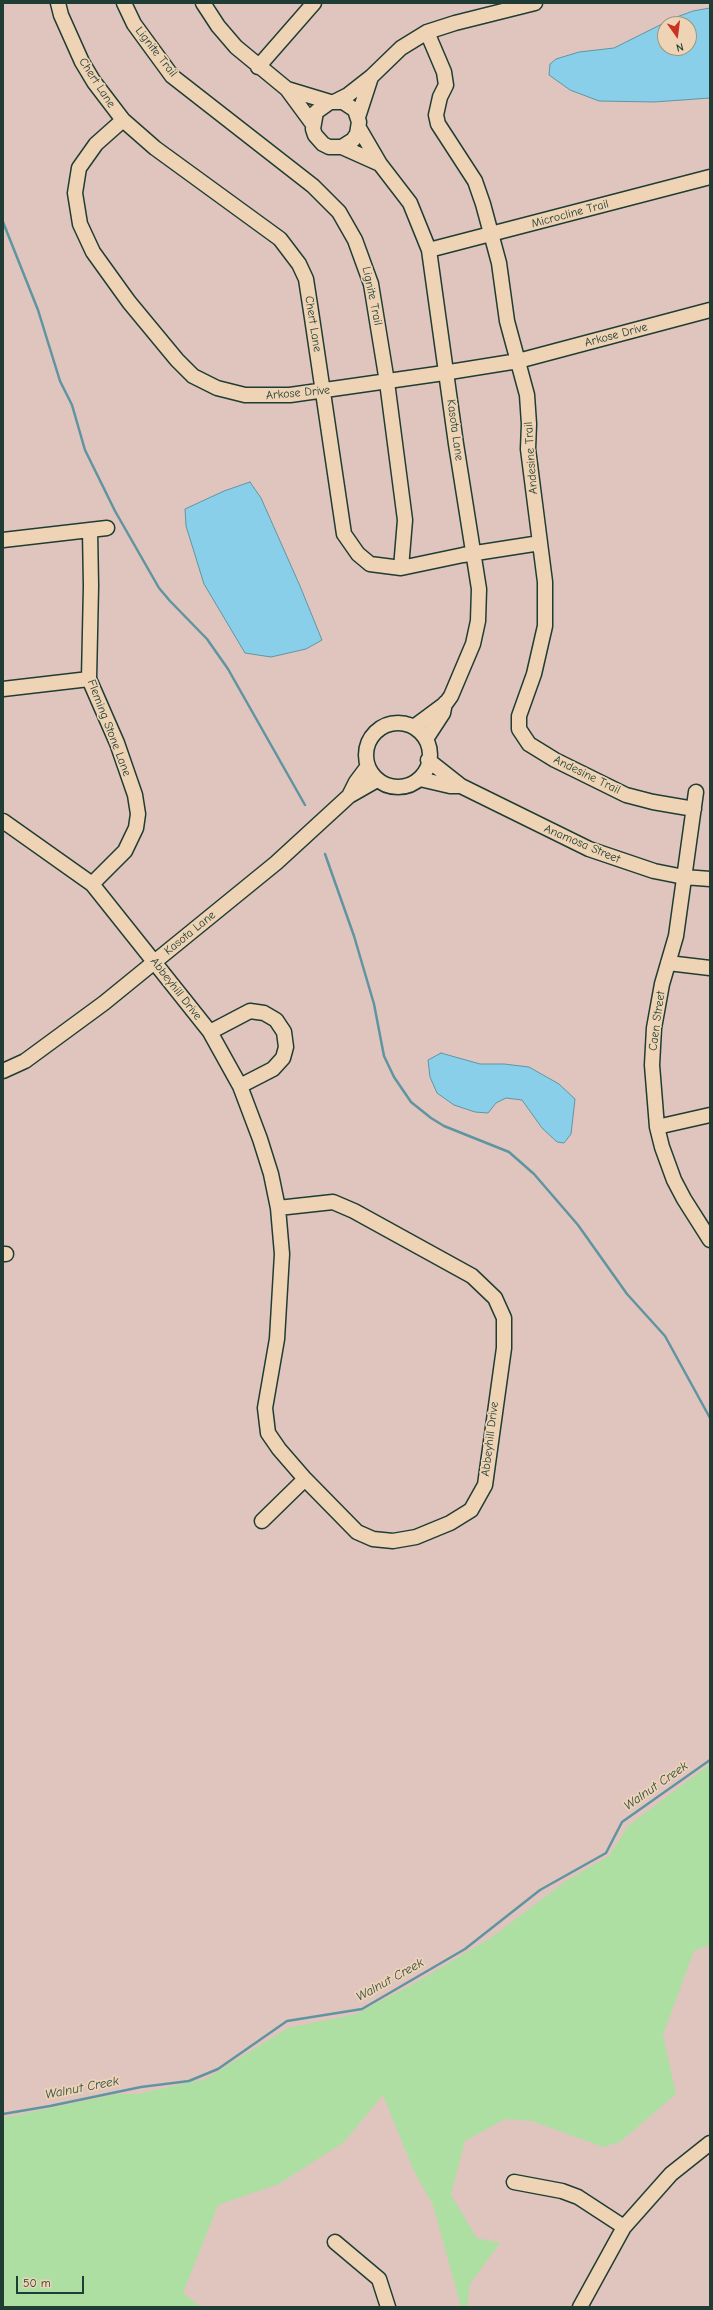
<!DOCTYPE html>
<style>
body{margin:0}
#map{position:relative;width:713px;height:2310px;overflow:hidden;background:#e0c5be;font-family:"Comic Neue",sans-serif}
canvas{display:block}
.frame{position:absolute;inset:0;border:4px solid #1f3d34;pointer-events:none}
.north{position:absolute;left:657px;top:16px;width:40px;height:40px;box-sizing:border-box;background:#eed3b5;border:1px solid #9b9781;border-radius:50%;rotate:166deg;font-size:11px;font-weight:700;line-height:16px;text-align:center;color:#1f3d34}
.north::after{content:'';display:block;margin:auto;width:14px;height:18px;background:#c8321e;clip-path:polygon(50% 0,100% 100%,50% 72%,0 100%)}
.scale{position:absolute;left:16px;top:2276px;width:68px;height:18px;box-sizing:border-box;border:2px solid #1f3d34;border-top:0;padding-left:5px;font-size:12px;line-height:14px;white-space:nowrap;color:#1f3d34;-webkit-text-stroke:3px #eed3b5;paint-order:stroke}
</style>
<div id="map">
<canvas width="713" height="2310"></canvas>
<div class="frame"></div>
<div class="north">N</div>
<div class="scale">50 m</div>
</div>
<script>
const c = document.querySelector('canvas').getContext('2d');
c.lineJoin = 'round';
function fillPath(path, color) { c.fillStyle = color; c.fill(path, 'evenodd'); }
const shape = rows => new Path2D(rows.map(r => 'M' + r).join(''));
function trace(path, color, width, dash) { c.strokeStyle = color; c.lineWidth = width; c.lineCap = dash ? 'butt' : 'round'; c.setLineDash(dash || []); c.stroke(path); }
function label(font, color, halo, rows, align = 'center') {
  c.font = font + ' "Comic Neue",sans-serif'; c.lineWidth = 3.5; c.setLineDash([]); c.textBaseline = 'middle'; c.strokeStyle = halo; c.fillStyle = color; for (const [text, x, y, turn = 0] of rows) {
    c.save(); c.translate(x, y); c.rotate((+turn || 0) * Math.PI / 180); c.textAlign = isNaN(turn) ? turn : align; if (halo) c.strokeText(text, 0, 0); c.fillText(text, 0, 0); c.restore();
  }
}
fillPath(shape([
 [710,1764,710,1945,694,1951,663,2035,676,2094,620,2142,603,2147,532,2121,505,2119,465,2141,451,2195,477,2238,500,2243,470,2284,467,2307,461,2307,433,2205,414,2171,383,2095,344,2142,279,2184,218,2205,183,2293,201,2307,3,2307,3,2118,117,2094,137,2094,206,2079,288,2028,356,2014,417,1982,492,1937,566,1881,609,1856,628,1826]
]), '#acdfa1');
const water = shape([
 [710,8,710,98,654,102,599,101,570,90,549,75,550,64,556,59,579,52,614,48,674,18,693,11,710,8],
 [665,24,689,24,689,48,665,48,665,24],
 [250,482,261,498,300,586,322,640,306,649,271,657,245,653,204,584,186,526,185,509,224,491,250,482],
 [441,1053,480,1064,504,1064,529,1067,559,1084,575,1099,571,1134,564,1143,557,1142,542,1128,522,1100,506,1098,496,1103,488,1113,475,1112,454,1105,437,1093,430,1077,428,1060,441,1053]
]);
fillPath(water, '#89cfea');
trace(water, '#5f95a1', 1);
trace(shape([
 [3,222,38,310,60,381,72,405,85,450,115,511,159,588,170,601,207,639,228,669,305,805],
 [325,854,354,936,374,1004,384,1056,394,1077,411,1102,431,1118,444,1126,509,1152,534,1174,578,1225,627,1294,665,1336,710,1418],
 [3,2114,50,2106,141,2087,189,2081,218,2069,287,2021,362,2009,465,1949,540,1890,606,1853,622,1822,710,1760]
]), '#5f95a1', 2.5);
const minor = shape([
 [58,3,61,15,82,62,94,82,123,120,155,148,280,239,299,264,306,279,312,318,344,534,358,554,370,564,401,568,463,555,540,543],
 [124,3,134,24,172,76,313,186,339,212,355,240,371,284,387,382,405,520,401,568],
 [203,3,218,26,236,47,287,89,312,123],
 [427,32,444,72,446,85,440,97,436,115,438,124,475,181,483,204,499,263,507,321,527,395,529,424,528,449,545,582,545,626,534,674,519,716,519,729,529,744,555,760,626,795,653,802,694,809],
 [258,67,314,3],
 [287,89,330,102,343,102,355,110,359,122,357,134,353,140,342,147,329,147,323,144,315,135,313,129,316,112,330,102],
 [336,101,348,95,371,77,401,48,427,32,455,23,535,3],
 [358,117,371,77],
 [123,120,96,144,79,168,75,193,80,224,93,252,129,302,177,360,193,376,217,388,245,395,290,395,437,374,518,361,710,310],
 [359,128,380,164,410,203,429,250,456,444,479,589,478,621,473,644,451,696,446,703,415,726],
 [342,147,380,164],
 [429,250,710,177],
 [90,530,91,586,89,679,117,743,135,795,138,814,136,828,125,851,92,884],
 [3,540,107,528],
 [3,689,89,679],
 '366 755a32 32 0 1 1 64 0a32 32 0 1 1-64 0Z',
 [426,739,443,713,445,703],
 [428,760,461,786,589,849,654,871,684,877,710,879],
 [420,779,450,786,461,786],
 [696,792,676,936,662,984,654,1028,652,1065,657,1127,662,1147,674,1180,684,1199,710,1240],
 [349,796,356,782,368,766],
 [3,821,92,884,210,1032,240,1086,260,1139,271,1174,278,1208,282,1254,277,1339,265,1408,268,1433,279,1449,305,1479,357,1532,373,1539,393,1541,416,1537,450,1523,471,1510,485,1485,504,1348,504,1318,495,1298,472,1276,354,1211,333,1202,278,1208],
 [668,963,710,968],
 [210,1032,250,1011,264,1013,276,1020,284,1032,286,1047,283,1058,273,1069,240,1086],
 [3,1071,25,1061,104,1003,276,863,349,796,377,780],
 [657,1127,710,1115],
 [3,1254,6,1254],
 [262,1521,305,1479],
 [514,2182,562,2191,578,2197,624,2227],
 [335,2242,379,2279,388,2307],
 [580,2307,624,2227,671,2174,710,2143]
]);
trace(minor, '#1f3d34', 17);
trace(minor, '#eed3b5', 14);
label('12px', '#1f3d34', '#eed3b5', [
 ["Lignite Trail",156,52,52],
 ["Chert Lane",97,83,57],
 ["Microcline Trail",570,214,-15],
 ["Lignite Trail",372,296,78],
 ["Chert Lane",313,324,81],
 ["Arkose Drive",616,335,-15],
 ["Arkose Drive",298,393,-5],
 ["Kasota Lane",455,430,82],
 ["Andesine Trail",531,458,-94],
 ["Fleming Stone Lane",109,728,69],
 ["Andesine Trail",587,775,26],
 ["Anamosa Street",582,844,23],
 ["Kasota Lane",190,933,-39],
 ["Abbeyhill Drive",176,989,52],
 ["Caen Street",657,1021,-82],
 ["Abbeyhill Drive",490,1439,-83]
]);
label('italic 13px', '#2a4c46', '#eed3b5', [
 ["Walnut Creek",656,1786,-35],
 ["Walnut Creek",390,1980,-29],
 ["Walnut Creek",82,2088,-11]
]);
</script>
